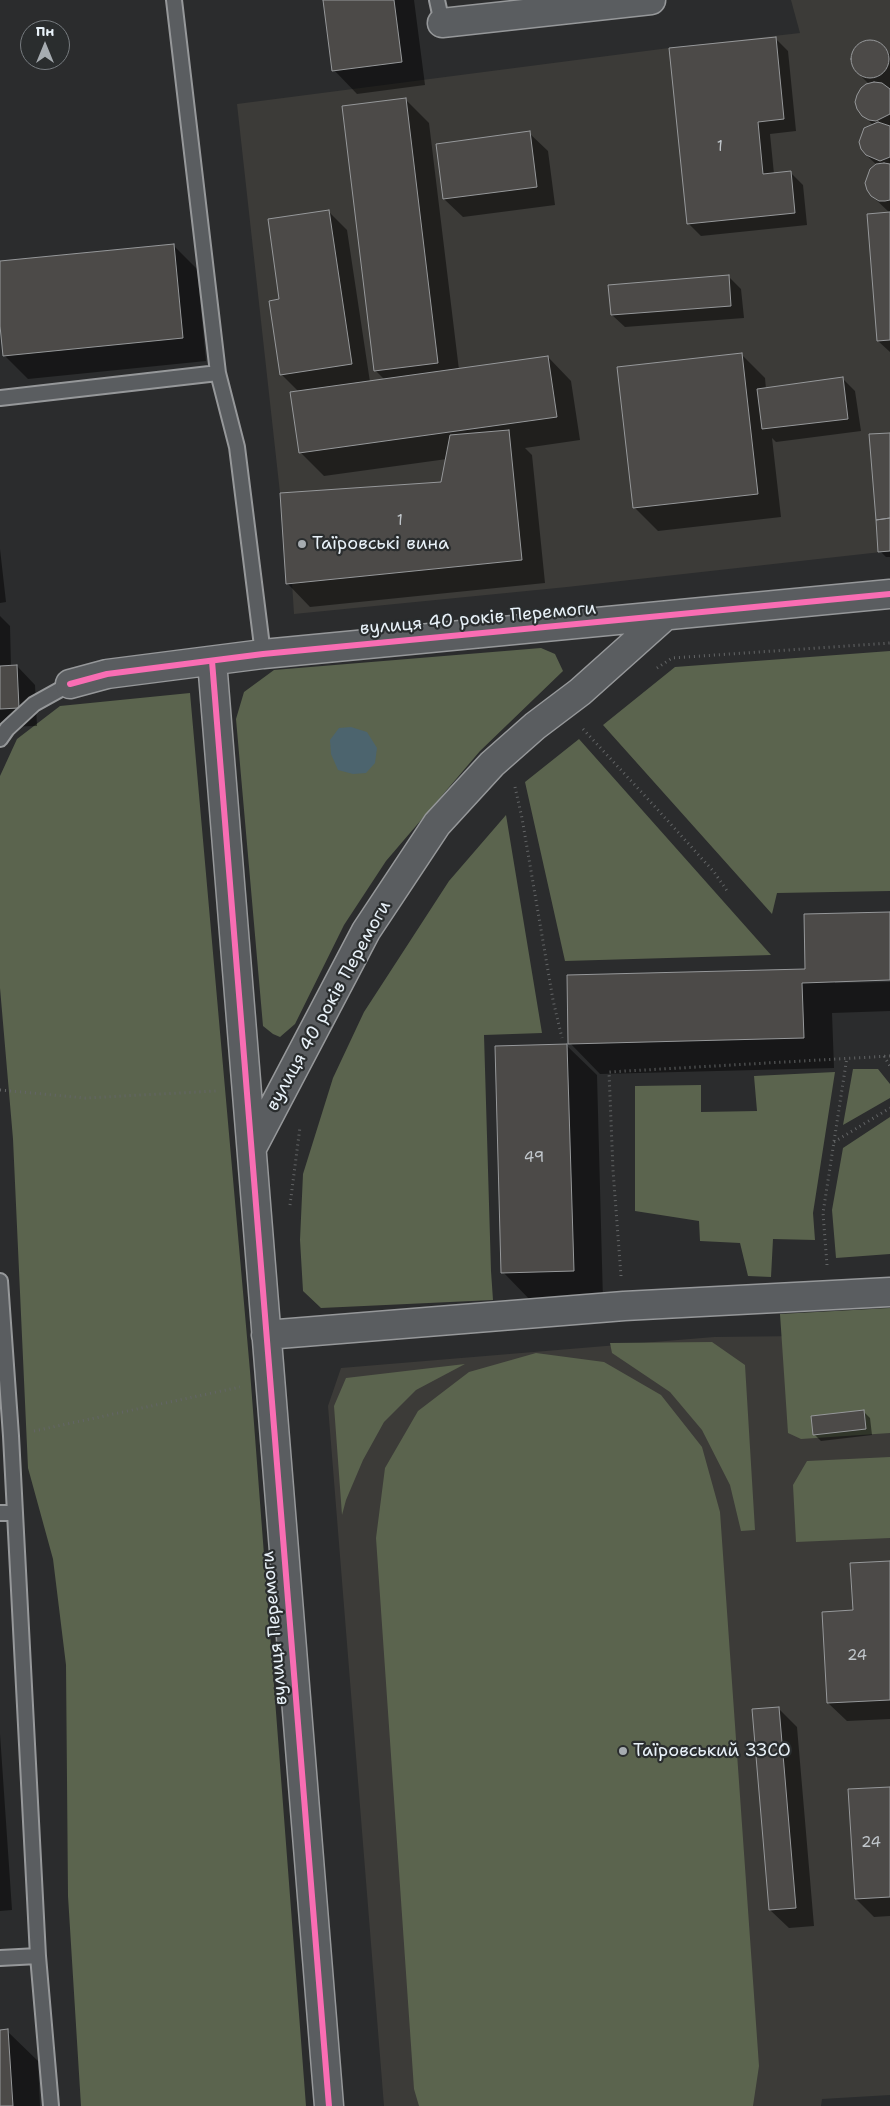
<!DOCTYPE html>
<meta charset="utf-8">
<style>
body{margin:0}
#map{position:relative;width:890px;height:2106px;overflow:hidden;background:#2b2c2d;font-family:"Shantell Sans",sans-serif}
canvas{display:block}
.north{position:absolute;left:20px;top:20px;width:50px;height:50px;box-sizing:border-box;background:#2a2d2e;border:1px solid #767b7f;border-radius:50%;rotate:0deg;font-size:14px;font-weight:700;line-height:20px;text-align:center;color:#e8f1f8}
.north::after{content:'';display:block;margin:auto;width:18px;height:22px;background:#a6acb1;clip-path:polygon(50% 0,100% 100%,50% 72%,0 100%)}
</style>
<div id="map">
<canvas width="890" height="2106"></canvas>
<div class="north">Пн</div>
</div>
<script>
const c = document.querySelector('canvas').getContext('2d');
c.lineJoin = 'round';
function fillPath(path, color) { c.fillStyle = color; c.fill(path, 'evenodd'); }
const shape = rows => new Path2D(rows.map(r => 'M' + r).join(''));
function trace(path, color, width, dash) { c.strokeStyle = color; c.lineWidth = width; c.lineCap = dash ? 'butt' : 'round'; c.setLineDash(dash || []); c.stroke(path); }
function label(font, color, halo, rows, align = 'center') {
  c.font = font + ' "Shantell Sans",sans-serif'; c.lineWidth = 4.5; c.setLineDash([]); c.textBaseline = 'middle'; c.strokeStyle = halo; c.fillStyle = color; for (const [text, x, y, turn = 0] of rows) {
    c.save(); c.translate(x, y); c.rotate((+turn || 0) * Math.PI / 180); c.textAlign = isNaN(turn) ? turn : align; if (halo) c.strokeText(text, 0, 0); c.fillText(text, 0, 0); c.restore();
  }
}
fillPath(shape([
 [791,0,890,0,890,551,567,587,294,614,292,583,286,584,280,493,237,104,669,48,800,33],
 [890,1335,890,2095,822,2099,821,2106,384,2106,328,1406,341,1368,714,1337]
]), '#3c3b38');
fillPath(shape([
 [541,648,555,654,563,671,480,751,386,861,344,925,295,1024,280,1037,273,1034,263,1026,236,719,244,692,274,670],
 [890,651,890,891,777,893,772,914,603,725,675,667],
 [190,693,250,1371,306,2106,81,2106,68,1896,66,1665,53,1559,28,1468,13,1139,0,988,0,776,17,739,60,706],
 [579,739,771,955,565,961,525,782],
 [506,815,542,1033,484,1035,491,1271,493,1300,321,1308,303,1291,300,1240,303,1174,333,1078,364,1012,449,881],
 [853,1069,878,1069,890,1084,890,1098,843,1125],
 [835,1072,813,1213,815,1240,773,1239,771,1277,748,1276,740,1243,700,1241,699,1221,635,1211,635,1086,701,1085,701,1112,757,1111,754,1076],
 [890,1117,890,1254,836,1258,832,1210,843,1148],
 [890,1308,890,1433,801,1439,788,1433,780,1314],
 [712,1342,745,1365,755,1530,741,1531,730,1485,702,1430,670,1392,612,1353,610,1343],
 [536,1353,604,1362,661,1395,702,1447,720,1512,759,2066,753,2106,419,2106,414,2089,376,1538,385,1468,418,1411,469,1372],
 [465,1364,416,1390,384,1422,363,1460,346,1500,342,1515,334,1406,346,1378],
 [890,1457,890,1538,796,1542,793,1485,807,1461]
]), '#5b644e');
fillPath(shape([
 [351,727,367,732,377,748,375,763,366,773,353,774,338,770,331,754,330,740,339,728]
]), '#4c646e');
fillPath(shape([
 [324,0,414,0,425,85,357,94,334,70],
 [775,38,788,51,796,131,770,134,774,174,790,172,803,185,807,225,701,236,688,223],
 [869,41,883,46,890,54,890,213,872,196,877,165,866,155,873,125,863,115,869,84,858,73,852,60,857,47,862,43],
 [406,100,429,123,459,370,548,357,571,381,580,440,525,448,532,455,545,583,310,607,287,583,442,483,447,459,324,476,300,452,299,392,281,374,329,212,347,230,370,382,385,380,375,370],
 [529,133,548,151,555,205,463,217,444,199],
 [890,214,890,352,878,341,868,215],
 [173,245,197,269,206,361,28,379,4,355,0,314,0,263],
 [729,277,741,289,744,318,625,327,612,315],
 [742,355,765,378,766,389,843,379,855,391,861,431,776,442,772,438,781,517,658,531,634,507],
 [890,434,890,557,886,557,880,551],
 [0,549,6,602,0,603],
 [0,616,10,626,11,667,17,666,35,685,37,726,0,727],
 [890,913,890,979,835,981,835,983,890,982,890,1011,832,1013,834,1068,600,1074,570,1043,807,970],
 [566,1045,597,1075,603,1301,533,1303,503,1272],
 [864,1412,870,1418,872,1435,821,1441,814,1434],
 [890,1562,890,1719,847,1721,828,1703,854,1611],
 [778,1708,797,1727,814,1926,789,1928,770,1910,753,1711],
 [0,1734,12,1910,0,1911],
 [890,1788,890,1916,874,1917,856,1899],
 [0,2031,7,2031,38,2061,40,2106,0,2106]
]), '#0007');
const building = shape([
 [323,0,394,0,402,62,332,71,323,0],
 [776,37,784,119,758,122,763,174,791,171,795,213,687,224,669,48,776,37],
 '851 59a19 19 0 1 1 38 0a19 19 0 1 1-38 0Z',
 [874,82,882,83,890,89,890,114,876,121,869,120,862,116,857,109,855,102,857,95,861,88,866,84,874,82],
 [406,98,438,363,374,371,342,106,406,98],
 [878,122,890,126,890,157,880,161,866,155,861,149,859,142,864,128,878,122],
 [530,131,537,187,443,199,436,144,530,131],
 [884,163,890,164,890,200,885,201,879,201,871,196,867,190,865,183,870,169,876,164,884,163],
 [329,210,352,364,280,375,269,301,279,299,268,219,329,210],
 [890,212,890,340,877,341,867,214,890,212],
 [174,244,183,338,3,356,0,326,0,261,174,244],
 [729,275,731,306,611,315,608,285,729,275],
 [742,353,758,494,633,508,617,367,742,353],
 [548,356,557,417,299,453,290,392,548,356],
 [843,377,848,419,762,429,757,389,843,377],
 [509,430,522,560,286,584,280,493,441,482,450,435,509,430],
 [890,433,890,518,876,520,869,434,890,433],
 [890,518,890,551,878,552,876,520,890,518],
 [17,665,19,708,0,709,0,666,17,665],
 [890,912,890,980,802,983,804,1038,568,1044,567,975,805,969,804,914,890,912],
 [567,1044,574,1271,501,1273,495,1046,567,1044],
 [864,1410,866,1429,813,1435,811,1416,864,1410],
 [890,1561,890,1700,827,1703,822,1612,853,1610,850,1563,890,1561],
 [779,1707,796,1908,769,1910,752,1709,779,1707],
 [890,1787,890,1897,855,1899,848,1789,890,1787],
 [8,2029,13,2106,0,2106,0,2030,8,2029]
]);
fillPath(building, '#4c4a48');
trace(building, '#96989a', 1);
const lane = shape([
 [174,0,218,373,237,447,263,654],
 [437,0,442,23],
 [0,398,218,373],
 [0,739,7,729,34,704,70,684],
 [0,1281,11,1436,38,1956,51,2106],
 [0,1513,15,1513],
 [0,1958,38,1956]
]);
const street = shape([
 [442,23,651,0],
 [212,661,329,2106],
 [70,684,107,674,263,654,890,594],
 [252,1148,366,931,437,824,492,764,535,726,580,692,665,616],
 [266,1335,624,1306,890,1292]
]);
trace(lane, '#96989a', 18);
trace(street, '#96989a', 31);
trace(shape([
 [657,668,672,658,890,643],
 [583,729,658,810,714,872,728,892],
 [515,787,522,818,553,1000,562,1038],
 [884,1056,890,1066],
 [0,1090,85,1098,216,1091],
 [834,1142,890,1108],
 [290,1205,300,1127],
 [827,1265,823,1213,847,1057],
 [621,1276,613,1170,609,1072,890,1056],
 [34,1431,240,1387]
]), '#636566', 3, [1, 4]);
trace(lane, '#5a5d60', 14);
trace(street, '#5a5d60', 28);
trace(shape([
 [212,661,329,2106],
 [70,684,107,674,263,654,890,594]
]), '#f96db3', 6);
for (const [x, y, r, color] of [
 [302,544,5,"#a6acb1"],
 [623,1751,5,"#a6acb1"]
]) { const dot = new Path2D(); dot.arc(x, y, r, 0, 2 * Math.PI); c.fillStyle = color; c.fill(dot); trace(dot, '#2a2d2e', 2); }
label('15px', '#c1c7cc', null, [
 ["1",720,147],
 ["1",400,521],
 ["49",534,1158],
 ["24",857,1656],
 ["24",871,1843]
]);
label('18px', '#e8f1f8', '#2a2d2e', [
 ["Таїровські вина",312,544],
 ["Таїровський ЗЗСО",633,1751]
], 'left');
label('18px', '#e8f1f8', '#2a2d2e', [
 ["вулиця 40 років Перемоги",478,619,-5],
 ["вулиця 40 років Перемоги",329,1006,-61],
 ["вулиця Перемоги",275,1628,-95]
]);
</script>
